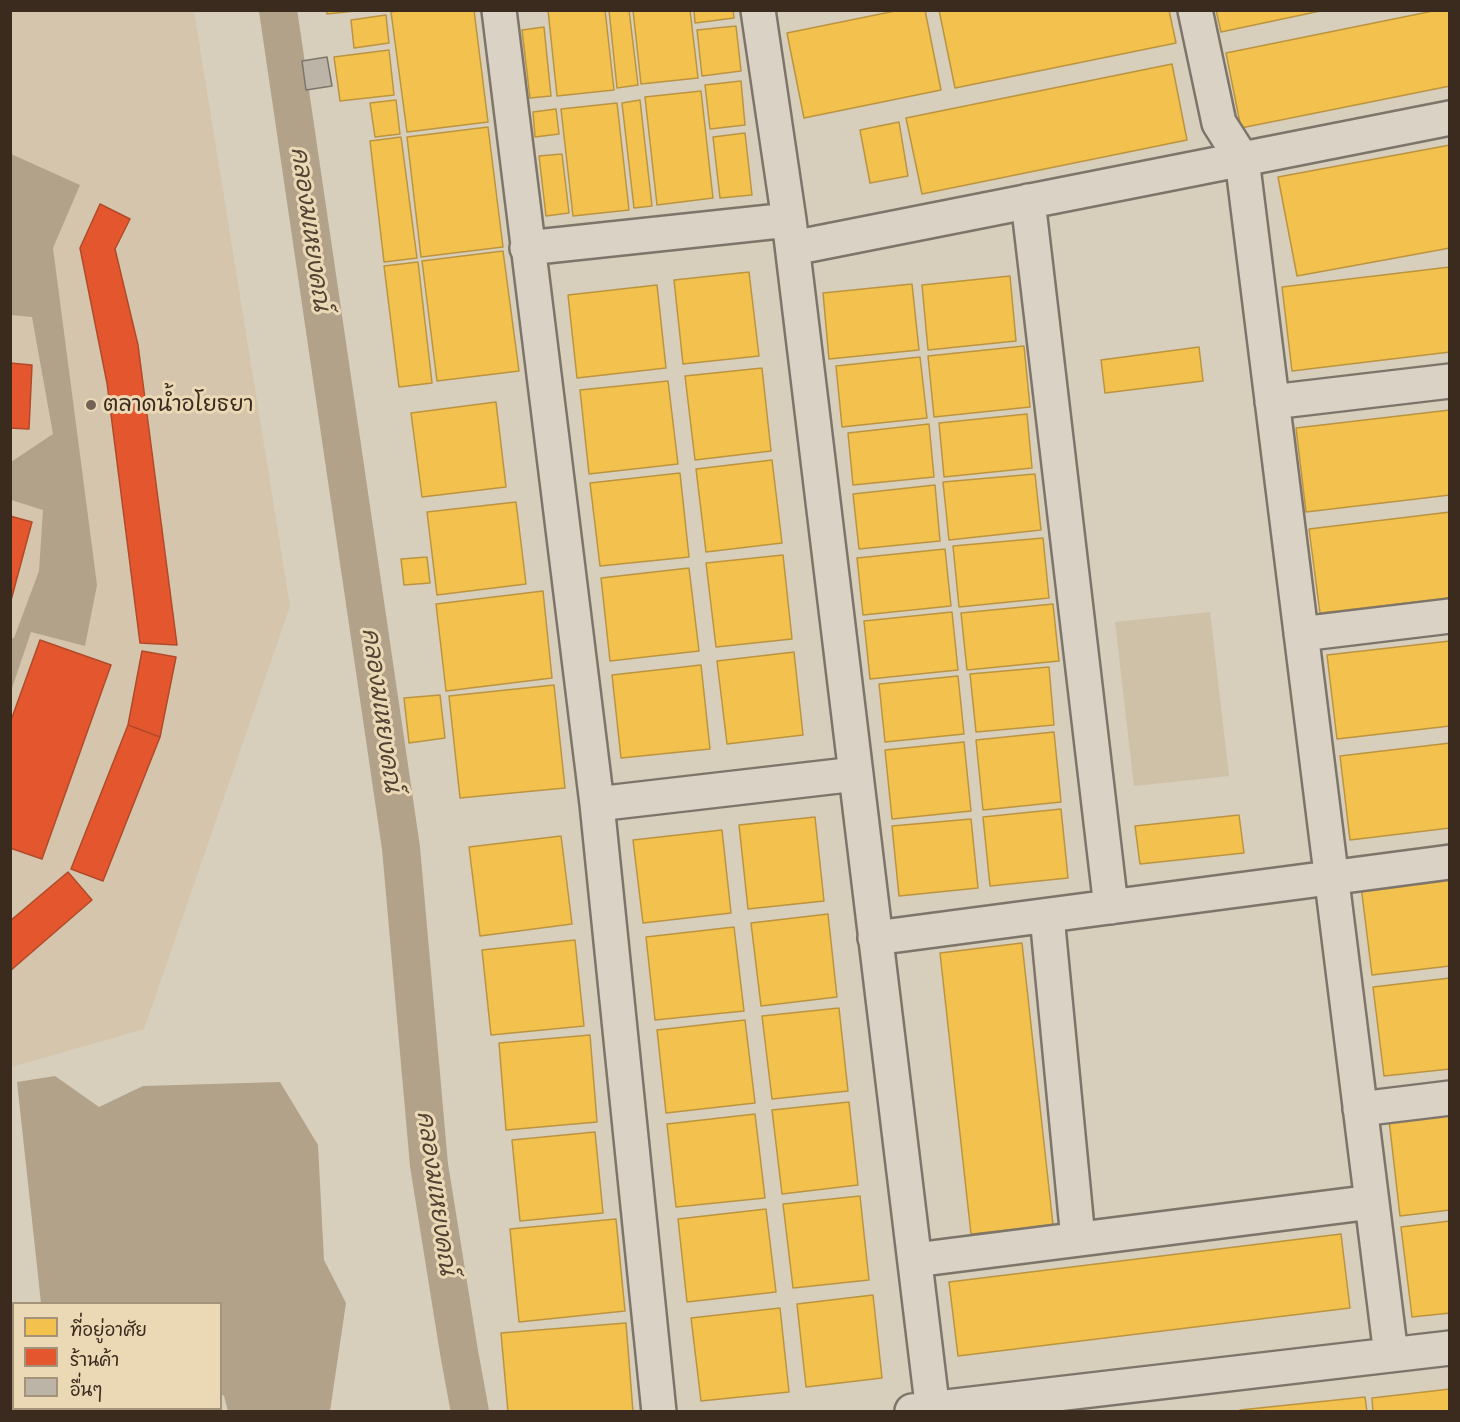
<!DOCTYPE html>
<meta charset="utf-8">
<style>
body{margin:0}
#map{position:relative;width:1460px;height:1422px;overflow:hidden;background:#d8cebc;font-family:"Comic Neue","Playpen Sans Thai",sans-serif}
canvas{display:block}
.frame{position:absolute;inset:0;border:12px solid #3b2a1e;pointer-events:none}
.legend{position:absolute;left:12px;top:1302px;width:210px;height:108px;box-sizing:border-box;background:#ebd9b6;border:2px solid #a59379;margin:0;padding:8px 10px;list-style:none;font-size:18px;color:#3b2a1e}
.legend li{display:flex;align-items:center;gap:12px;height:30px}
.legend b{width:30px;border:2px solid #a59379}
</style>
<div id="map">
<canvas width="1460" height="1422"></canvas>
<div class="frame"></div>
<ul class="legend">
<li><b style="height:16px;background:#f2c14e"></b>ที่อยู่อาศัย</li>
<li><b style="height:16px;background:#e4572e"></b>ร้านค้า</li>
<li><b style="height:16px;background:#bcb5a7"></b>อื่นๆ</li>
</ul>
</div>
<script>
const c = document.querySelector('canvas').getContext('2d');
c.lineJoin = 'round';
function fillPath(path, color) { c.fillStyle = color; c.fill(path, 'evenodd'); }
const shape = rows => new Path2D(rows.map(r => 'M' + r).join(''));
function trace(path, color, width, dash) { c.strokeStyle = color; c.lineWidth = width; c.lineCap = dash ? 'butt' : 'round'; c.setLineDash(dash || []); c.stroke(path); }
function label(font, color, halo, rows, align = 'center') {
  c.font = font + ' "Comic Neue","Playpen Sans Thai",sans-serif'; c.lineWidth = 6; c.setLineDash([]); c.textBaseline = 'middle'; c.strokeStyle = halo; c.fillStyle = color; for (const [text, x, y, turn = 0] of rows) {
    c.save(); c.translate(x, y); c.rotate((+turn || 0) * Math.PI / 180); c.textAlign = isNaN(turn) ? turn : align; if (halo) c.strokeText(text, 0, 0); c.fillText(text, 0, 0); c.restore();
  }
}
fillPath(shape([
 [11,11,194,11,290,606,144,1029,11,1067]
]), '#d4c5ac');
fillPath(shape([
 [1210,612,1229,776,1134,786,1115,622]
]), '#cfc1a8');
fillPath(shape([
 [11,154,80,185,53,248,97,585,85,646,31,632,11,691,11,638,14,638,39,571,43,510,11,500,11,462,53,434,32,317,11,315],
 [55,1076,99,1107,143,1086,280,1082,318,1145,324,1260,346,1303,330,1411,228,1411,224,1396,221,1394,220,1304,41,1303,17,1082],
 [66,1408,179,1408,179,1411,63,1411]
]), '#b2a28a');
const homes = shape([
 [327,10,355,10,355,11,327,14,327,10],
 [402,10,474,10,488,122,407,132,391,12,402,10],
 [548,10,605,10,614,90,557,96,548,10],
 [609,10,629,10,638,85,617,88,609,10],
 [633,10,690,10,698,78,641,84,633,10],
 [694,10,733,10,734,18,695,23,694,10],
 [900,10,925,10,941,90,804,118,787,33,900,10],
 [939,10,1169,10,1176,43,955,88,939,10],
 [1216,10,1325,10,1221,32,1216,10],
 [1438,10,1450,10,1450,86,1241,128,1226,53,1438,10],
 [386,15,389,43,354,48,351,20,386,15],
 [736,26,741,71,702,76,697,30,736,26],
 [544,27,551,96,530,98,522,30,544,27],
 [389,50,394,95,340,101,334,57,389,50],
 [1172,64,1187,140,922,194,906,118,1172,64],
 [741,81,745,125,710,129,705,85,741,81],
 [701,91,713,198,657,205,645,97,701,91],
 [396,100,400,134,375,137,370,103,396,100],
 [640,100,652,206,634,208,622,103,640,100],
 [617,103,629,210,573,216,561,109,617,103],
 [556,109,559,134,535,137,533,112,556,109],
 [899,122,908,176,870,183,860,130,899,122],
 [488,127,503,247,421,257,407,137,488,127],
 [745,133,752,195,720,198,713,137,745,133],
 [401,137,417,258,384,262,370,141,401,137],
 [1450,145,1450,248,1297,276,1278,177,1450,145],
 [562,154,569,213,546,216,539,156,562,154],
 [503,251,519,371,437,381,422,261,503,251],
 [418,262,432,383,399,387,384,266,418,262],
 [1450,267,1450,352,1292,371,1282,287,1450,267],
 [749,272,759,356,683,364,674,280,749,272],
 [1010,276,1016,341,928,350,922,285,1010,276],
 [912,284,919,350,829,359,823,293,912,284],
 [657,285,666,368,577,378,568,295,657,285],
 [1024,346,1030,407,934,417,928,356,1024,346],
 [1199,347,1203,381,1105,393,1101,360,1199,347],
 [920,357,927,418,842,427,836,366,920,357],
 [762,368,771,451,695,460,685,376,762,368],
 [668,381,678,464,589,474,580,390,668,381],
 [496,402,506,487,422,497,411,413,496,402],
 [1450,410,1450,495,1306,512,1296,428,1450,410],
 [1027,414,1032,468,944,477,939,423,1027,414],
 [929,424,934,477,853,485,848,433,929,424],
 [772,460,782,543,706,552,696,469,772,460],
 [680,473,689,557,600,566,590,483,680,473],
 [1035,474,1041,530,949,540,943,482,1035,474],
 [935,485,940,541,859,549,853,494,935,485],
 [516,502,526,584,437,595,427,512,516,502],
 [1450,512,1450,598,1320,613,1309,529,1450,512],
 [1043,538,1049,598,959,607,953,546,1043,538],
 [945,549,951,606,863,615,857,558,945,549],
 [783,555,792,639,716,647,706,563,783,555],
 [427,557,430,583,404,585,401,559,427,557],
 [689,568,699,651,610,661,601,578,689,568],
 [543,591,552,678,446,691,436,604,543,591],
 [1053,604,1059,661,967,670,961,613,1053,604],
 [952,612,958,670,870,679,864,621,952,612],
 [1450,641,1450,726,1337,739,1327,655,1450,641],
 [794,652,803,735,727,744,717,661,794,652],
 [701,665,710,749,621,758,612,675,701,665],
 [1049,667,1054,725,976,732,970,674,1049,667],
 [958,676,964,734,885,742,879,684,958,676],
 [554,685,565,788,460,798,449,696,554,685],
 [440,695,445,738,409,743,404,698,440,695],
 [1054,732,1061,802,983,810,976,740,1054,732],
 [964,742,971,811,892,819,885,750,964,742],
 [1450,743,1450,828,1350,840,1340,756,1450,743],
 [1061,809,1068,878,990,886,983,817,1061,809],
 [1239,815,1244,853,1140,864,1135,826,1239,815],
 [815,817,824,901,748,909,739,825,815,817],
 [971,819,978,888,899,896,892,826,971,819],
 [722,830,731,913,643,923,633,840,722,830],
 [561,836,572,924,480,936,469,847,561,836],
 [1450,875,1450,966,1372,975,1361,886,1450,875],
 [828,914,837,997,761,1006,751,923,828,914],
 [734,927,744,1011,655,1020,646,937,734,927],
 [575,940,584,1026,491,1035,482,950,575,940],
 [1022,943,1053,1225,971,1234,940,953,1022,943],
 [1450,978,1450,1069,1384,1076,1373,987,1450,978],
 [839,1008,848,1091,772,1099,762,1016,839,1008],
 [745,1020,755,1103,666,1113,657,1030,745,1020],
 [590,1035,597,1122,506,1130,499,1043,590,1035],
 [849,1102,858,1185,782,1194,772,1110,849,1102],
 [1450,1113,1450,1210,1400,1216,1389,1120,1450,1113],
 [755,1114,765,1198,676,1207,667,1124,755,1114],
 [595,1132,603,1213,520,1221,512,1140,595,1132],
 [860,1196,869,1280,793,1288,783,1204,860,1196],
 [766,1209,776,1292,687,1302,678,1219,766,1209],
 [616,1219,625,1311,519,1322,510,1229,616,1219],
 [1450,1221,1450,1313,1412,1317,1401,1227,1450,1221],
 [1341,1234,1350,1308,958,1356,949,1282,1341,1234],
 [873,1295,882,1378,806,1387,797,1304,873,1295],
 [780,1308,789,1392,701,1401,691,1318,780,1308],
 [626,1323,633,1412,508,1412,501,1333,626,1323],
 [10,1335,14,1335,14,1372,10,1373,10,1335],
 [1450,1389,1450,1412,1373,1412,1372,1398,1450,1389],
 [1365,1397,1367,1412,1240,1412,1240,1410,1365,1397]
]);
fillPath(homes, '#f2c14e');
trace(homes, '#bb9440', 1.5);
const shops = shape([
 [100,204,130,219,115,249,138,345,177,645,140,643,107,383,80,248,100,204],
 [10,363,32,365,29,429,10,428,10,363],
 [10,516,32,522,10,604,10,516],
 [40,640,111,665,42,859,10,848,10,723,40,640],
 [142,651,176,657,160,737,128,725,142,651],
 [128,725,160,737,103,881,71,869,128,725],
 [68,872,92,900,10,971,10,921,68,872]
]);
fillPath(shops, '#e4572e');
trace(shops, '#b14a29', 1.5);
trace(shape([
 [278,10,401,848,429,1165,459,1352,470,1412]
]), '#b2a28a', 38);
const building = shape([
 [327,57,332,86,306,90,302,61,327,57]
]);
fillPath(building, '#bcb5a7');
trace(building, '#7d756a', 1.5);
const minor = shape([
 [499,10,597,804,659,1412],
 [758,10,789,220,933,1412],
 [1195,10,1219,123,1242,159,1391,1355],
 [1028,201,1111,907],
 [527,248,789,220],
 [793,248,1450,118],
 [1272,402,1450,381],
 [1301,634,1450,616],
 [597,804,856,774],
 [1047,916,1078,1239],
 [875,938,1450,862],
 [1360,1109,1450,1098],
 [915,1260,1372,1202],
 [912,1411,1450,1348]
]);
trace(minor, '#7d756a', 38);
trace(minor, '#dad2c5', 33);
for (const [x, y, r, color] of [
 [91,405,6,"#726355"]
]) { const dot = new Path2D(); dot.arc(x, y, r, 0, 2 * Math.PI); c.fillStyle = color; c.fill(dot); trace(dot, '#ebd9b6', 2); }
label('22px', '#3b2a1e', '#ebd9b6', [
 ["ตลาดน้ำอโยธยา",103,405]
], 'left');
label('italic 24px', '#544334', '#ebd9b6', [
 ["คลองมเหยงคณ์",310,229,82],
 ["คลองมเหยงคณ์",381,710,82],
 ["คลองมเหยงคณ์",436,1193,82]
]);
</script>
